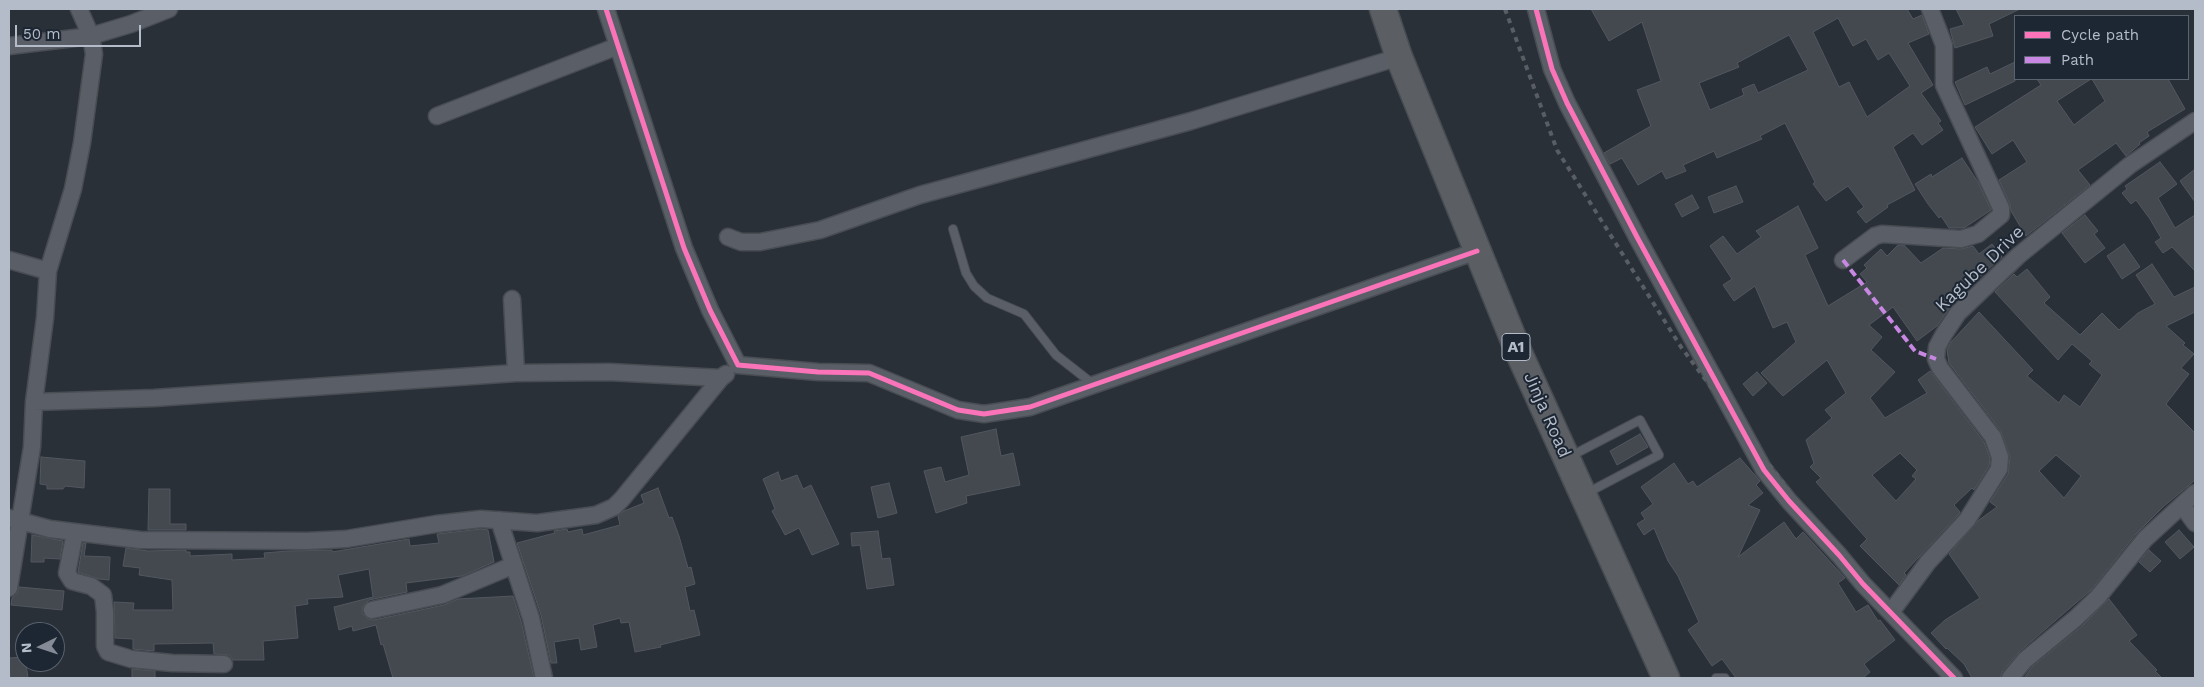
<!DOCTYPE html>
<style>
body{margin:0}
#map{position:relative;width:2204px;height:687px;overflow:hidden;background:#2a3038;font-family:"Work Sans",sans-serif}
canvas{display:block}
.frame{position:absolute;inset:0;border:10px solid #b4bcc9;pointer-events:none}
.legend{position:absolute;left:2014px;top:15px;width:175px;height:65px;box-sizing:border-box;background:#1d2633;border:1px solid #59626f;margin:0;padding:6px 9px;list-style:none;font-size:15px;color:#b4bcc9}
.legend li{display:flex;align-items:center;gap:10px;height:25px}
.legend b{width:25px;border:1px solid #59626f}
.north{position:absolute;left:15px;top:622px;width:50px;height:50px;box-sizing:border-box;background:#1d2633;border:1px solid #59626f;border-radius:50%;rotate:266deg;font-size:14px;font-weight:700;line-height:20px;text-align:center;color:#b4bcc9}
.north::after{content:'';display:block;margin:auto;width:18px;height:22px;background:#848b96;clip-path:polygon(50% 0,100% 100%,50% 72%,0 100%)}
.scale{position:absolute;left:15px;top:25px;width:126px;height:22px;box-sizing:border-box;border:2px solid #b4bcc9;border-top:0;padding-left:6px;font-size:15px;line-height:18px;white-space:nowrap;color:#b4bcc9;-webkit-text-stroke:4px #1d2633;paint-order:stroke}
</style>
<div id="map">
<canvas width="2204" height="687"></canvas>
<div class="frame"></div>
<ul class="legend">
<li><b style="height:6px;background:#fb73b8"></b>Cycle path</li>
<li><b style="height:6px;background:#c787e3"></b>Path</li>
</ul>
<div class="north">N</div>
<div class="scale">50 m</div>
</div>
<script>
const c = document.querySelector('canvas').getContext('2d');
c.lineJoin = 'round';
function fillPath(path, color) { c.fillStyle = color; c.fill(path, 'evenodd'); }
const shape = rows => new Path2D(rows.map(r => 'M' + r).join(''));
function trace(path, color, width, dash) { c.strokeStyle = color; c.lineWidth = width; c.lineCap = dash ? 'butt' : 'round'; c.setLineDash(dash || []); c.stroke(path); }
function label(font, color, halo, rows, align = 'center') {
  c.font = font + ' "Work Sans",sans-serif'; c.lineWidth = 4; c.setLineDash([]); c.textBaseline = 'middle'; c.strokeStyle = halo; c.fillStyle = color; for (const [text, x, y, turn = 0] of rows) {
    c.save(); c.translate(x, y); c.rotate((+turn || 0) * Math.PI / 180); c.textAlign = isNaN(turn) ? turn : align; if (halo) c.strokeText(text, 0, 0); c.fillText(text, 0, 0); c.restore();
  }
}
const building = shape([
 [1591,9,1907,9,1913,19,1922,15,1929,34,1908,43,1933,85,1921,93,1941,121,1938,123,1943,130,1922,145,1913,133,1893,147,1915,190,1887,205,1888,207,1866,223,1857,212,1864,207,1848,186,1826,201,1813,184,1815,182,1785,123,1760,136,1762,139,1717,158,1714,151,1683,165,1686,171,1666,179,1662,171,1638,185,1622,158,1610,164,1604,153,1651,126,1637,90,1661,81,1642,22,1609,41,1591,9],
 [1838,18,1853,46,1866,39,1878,60,1889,53,1910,86,1867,117,1849,82,1839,87,1813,32,1838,18],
 [1789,35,1808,70,1758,93,1754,84,1742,89,1744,95,1710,110,1699,83,1739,67,1737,63,1789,35],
 [1956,9,2020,9,1989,24,1993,36,1955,48,1950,29,1964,25,1956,9],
 [2015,62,2015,81,1965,105,1955,82,1987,67,1990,74,2015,62],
 [2037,79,2091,79,2057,101,2074,125,2105,101,2092,79,2168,79,2185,109,2147,132,2149,136,2139,143,2140,144,2126,156,2116,143,2078,170,2090,185,2026,236,2011,211,2010,204,1999,180,2027,162,2013,140,1992,154,1975,127,2041,85,2037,79],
 [1962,158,1978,182,1991,210,1964,228,1949,228,1941,216,1939,218,1928,204,1915,184,1931,174,1932,177,1962,158],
 [2160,162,2177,184,2158,198,2175,228,2195,215,2195,271,2172,247,2163,253,2155,242,2161,238,2150,219,2136,200,2131,204,2122,193,2127,189,2125,186,2160,162],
 [2195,169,2195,202,2180,181,2195,169],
 [1736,186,1743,202,1714,213,1708,197,1736,186],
 [1692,195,1699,208,1682,217,1675,204,1692,195],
 [1798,206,1818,248,1805,255,1828,306,1867,282,1860,274,1867,268,1864,265,1881,249,1887,256,1898,245,1904,245,1921,263,1943,248,1961,249,1973,246,1979,254,1992,244,2002,257,1961,293,1963,295,1950,307,1937,326,1917,341,1893,307,1869,325,1882,337,1871,350,1895,372,1870,398,1885,418,1927,393,1918,380,1930,371,1984,442,1990,458,1989,466,1974,490,1972,488,1954,505,1960,512,1959,514,1904,573,1906,575,1899,585,1860,546,1867,539,1816,482,1821,478,1810,467,1814,463,1806,440,1832,418,1825,410,1846,393,1827,360,1783,396,1761,373,1796,342,1787,322,1773,328,1755,286,1734,301,1723,285,1732,279,1710,246,1723,236,1737,254,1761,237,1756,231,1798,206],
 [1900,453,1917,470,1912,476,1916,479,1896,501,1872,475,1900,453],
 [2085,215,2098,231,2094,234,2105,248,2085,263,2062,233,2085,215],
 [2124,244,2140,267,2122,279,2107,256,2124,244],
 [2152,264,2174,297,2195,287,2195,312,2166,326,2185,343,2183,345,2194,354,2181,368,2189,374,2166,404,2195,433,2195,480,2163,507,2135,535,2091,590,2019,652,2002,672,2000,678,1972,678,1964,664,1947,648,1946,649,1931,633,1945,620,1980,598,1949,554,1979,520,1997,507,1990,502,2008,474,2010,457,2001,431,1949,363,1947,350,1951,342,1979,312,2033,370,2027,376,2059,403,2064,395,2080,407,2102,375,2089,364,2092,361,2072,344,2058,360,1995,292,2014,274,2017,277,2027,269,2050,297,2044,303,2080,335,2102,313,2119,330,2138,313,2155,304,2136,275,2152,264],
 [2056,455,2081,476,2064,498,2039,471,2056,455],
 [1757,372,1767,383,1753,396,1743,384,1757,372],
 [996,429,1001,456,1013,453,1020,485,966,496,967,503,936,513,924,471,941,467,945,482,969,475,961,437,996,429],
 [1640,434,1648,447,1617,465,1610,451,1640,434],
 [41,457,85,461,84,488,65,486,63,489,47,489,47,485,40,484,41,457],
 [1740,458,1760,481,1756,485,1763,493,1748,505,1760,510,1738,557,1784,522,1796,539,1803,532,1845,578,1838,583,1856,612,1868,605,1878,621,1880,620,1895,640,1864,664,1870,672,1863,678,1736,678,1722,659,1712,666,1688,630,1699,622,1678,576,1668,561,1654,528,1644,535,1637,524,1645,519,1641,513,1653,504,1641,487,1674,463,1688,484,1693,481,1697,487,1740,458],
 [778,472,781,481,797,475,803,489,811,485,839,544,812,555,799,528,785,535,772,511,775,509,763,479,778,472],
 [889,483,897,513,878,518,871,487,889,483],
 [658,488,669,518,672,517,679,536,688,568,691,567,695,584,685,587,690,611,694,610,700,635,660,645,661,647,635,652,629,622,621,623,620,618,593,625,597,647,581,650,579,638,554,642,557,663,551,663,541,615,517,543,555,533,554,531,567,529,568,532,582,529,583,535,620,525,618,516,624,511,644,503,641,495,658,488],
 [149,489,170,489,170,524,186,524,186,530,148,530,149,489],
 [481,529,488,530,494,562,462,576,406,583,407,592,369,600,363,606,362,613,368,619,374,620,444,605,458,599,513,596,521,621,534,678,393,678,383,644,381,645,376,625,353,631,352,626,339,630,334,607,373,597,369,569,338,575,343,597,307,599,308,604,295,606,298,638,263,641,264,660,233,660,229,655,214,654,213,643,154,644,154,651,133,649,133,639,115,638,114,602,134,603,133,610,173,610,172,580,139,575,140,568,123,566,126,548,148,551,186,550,186,552,190,552,190,556,232,554,232,560,265,558,264,553,288,551,332,550,332,552,409,539,410,546,439,543,437,534,481,529],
 [2179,530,2194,547,2180,559,2165,542,2179,530],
 [878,531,882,559,890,558,894,585,867,589,860,545,852,546,851,533,878,531],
 [32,535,63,541,60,559,44,558,44,562,31,562,32,535],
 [83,543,86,543,84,556,110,557,109,580,99,579,78,572,83,543],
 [2149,550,2161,561,2150,572,2139,562,2149,550],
 [19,587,64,591,62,610,11,605,12,598,17,594,19,587],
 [2109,599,2137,635,2129,641,2157,670,2155,671,2162,678,2024,678,2032,667,2082,626,2109,599],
 [25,657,28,678,10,678,9,658,25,657],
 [132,669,155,671,155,678,132,678,132,669]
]);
fillPath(building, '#444950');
trace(building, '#52575f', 1);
const service = shape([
 [953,229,966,273,974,286,987,298,1024,314,1056,355,1093,384],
 [1569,457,1640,420,1659,455,1587,493],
 [1716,678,1725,678]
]);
const minor = shape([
 [606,9,684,248,710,310,738,365,818,372,869,373,958,410,984,414,1030,407,1477,251],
 [1536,9,1552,69,1567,103,1637,237,1764,470,1789,501,1839,555,1863,584,1954,678],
 [9,46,91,36,131,24,169,9],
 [437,116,618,46],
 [728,237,741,242,760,242,820,230,920,195,1191,121,1399,57],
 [9,260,48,271],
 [1843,260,1875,236,1882,234,1961,239,1978,234,2001,215,2001,208,1944,85,1944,45,1930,9],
 [512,299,516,373],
 [34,402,154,398,516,373,609,372,721,378,726,374],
 [2182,505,2195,523],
 [9,518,50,529,140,540,307,541,346,539,436,524,481,519,537,523,596,515,614,507,622,499,721,378],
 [499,520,531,618,544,678],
 [75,532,67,573,72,581,91,586,103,595,105,612,105,646,108,652,131,659,172,663,224,664],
 [9,588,32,447,34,402,45,318,48,271,73,189,82,143,94,54,91,36,79,9],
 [372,610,442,595,514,565],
 [1891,612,1928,562,1967,520,1999,469,2000,457,1993,437,1940,368,1936,359,1937,347,1944,334,1958,313,2018,256,2130,165,2195,121],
 [2010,678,2025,660,2076,618,2098,597,2145,539,2195,493]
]);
const trunk = shape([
 [1383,9,1399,57,1519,353,1666,678]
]);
trace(service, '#484c53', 10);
trace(minor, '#484c53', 19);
trace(trunk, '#474c53', 29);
trace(service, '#5a5e66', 8);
trace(minor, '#5a5e66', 16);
trace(trunk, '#5b5f64', 26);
trace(shape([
 [1505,9,1557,150,1681,347,1798,503,1956,678]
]), '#595d64', 4, [5, 5]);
trace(shape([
 [1843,260,1915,351,1936,359]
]), '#c787e3', 4, [8, 4]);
trace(shape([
 [606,9,684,248,710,310,738,365,818,372,869,373,958,410,984,414,1030,407,1477,251],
 [1536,9,1552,69,1567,103,1637,237,1764,470,1789,501,1839,555,1863,584,1954,678]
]), '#fb73b8', 5);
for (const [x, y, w] of [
 [1516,347,28]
]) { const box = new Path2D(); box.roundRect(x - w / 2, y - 13.5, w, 27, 4); c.fillStyle = '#1d2633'; c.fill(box); trace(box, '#b4bcc9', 1); }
label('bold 16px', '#b4bcc9', null, [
 ["A1",1516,347]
]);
label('18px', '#b4bcc9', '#1d2633', [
 ["Kagube Drive",1980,269,-44],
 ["Jinja Road",1547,415,66]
]);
</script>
